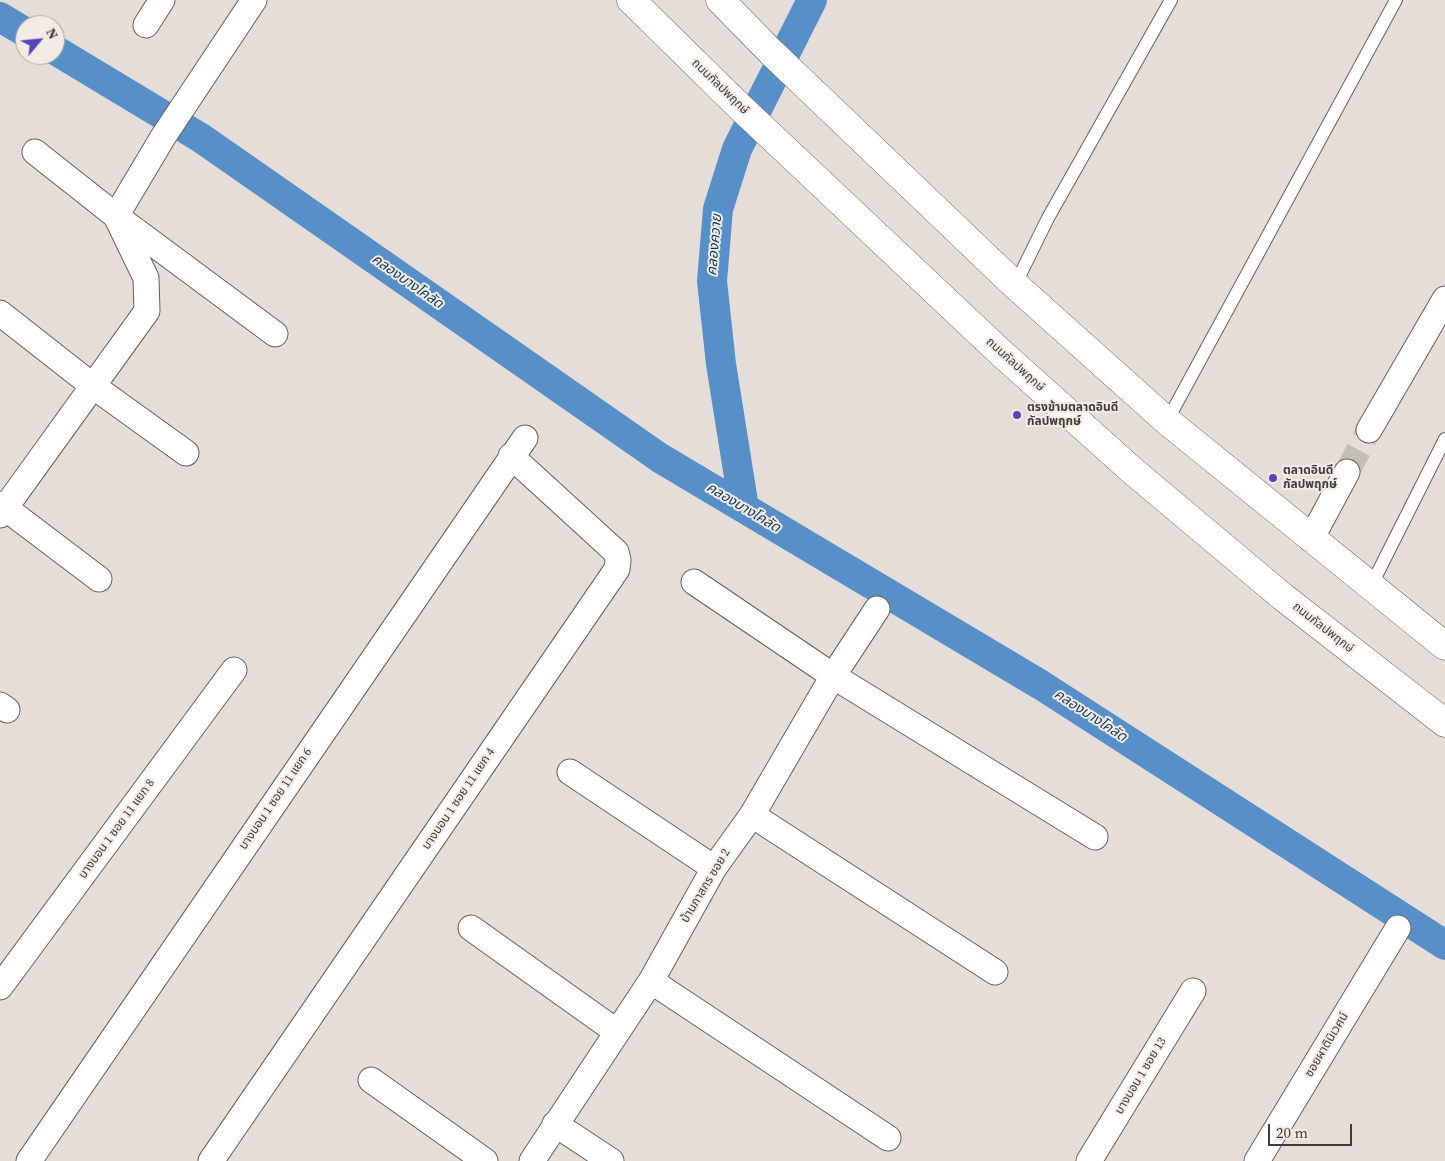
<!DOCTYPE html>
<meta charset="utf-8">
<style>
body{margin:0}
#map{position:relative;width:1445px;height:1161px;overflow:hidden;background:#e5ded8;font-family:"Source Serif 4",serif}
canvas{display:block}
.north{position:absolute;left:15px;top:15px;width:50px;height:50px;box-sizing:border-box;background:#f2ece5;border:1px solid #aaa6a1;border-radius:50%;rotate:62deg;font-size:14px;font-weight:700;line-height:20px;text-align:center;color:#3f3c3a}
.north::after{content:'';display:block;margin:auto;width:18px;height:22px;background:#5545bd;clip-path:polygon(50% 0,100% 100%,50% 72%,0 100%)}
.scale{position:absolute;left:1268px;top:1124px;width:84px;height:22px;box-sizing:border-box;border:2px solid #3f3c3a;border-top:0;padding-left:6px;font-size:15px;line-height:18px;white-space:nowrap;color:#3f3c3a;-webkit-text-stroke:4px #f2ece5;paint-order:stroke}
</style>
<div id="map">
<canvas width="1445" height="1161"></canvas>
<div class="north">N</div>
<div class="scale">20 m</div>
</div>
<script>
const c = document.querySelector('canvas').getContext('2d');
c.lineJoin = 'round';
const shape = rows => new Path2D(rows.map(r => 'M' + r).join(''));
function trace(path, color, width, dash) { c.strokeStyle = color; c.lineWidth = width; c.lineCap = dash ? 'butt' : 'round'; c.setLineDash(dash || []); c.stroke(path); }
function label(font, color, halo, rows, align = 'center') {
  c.font = font + ' "Source Serif 4","Noto Sans Thai",serif'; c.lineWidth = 4; c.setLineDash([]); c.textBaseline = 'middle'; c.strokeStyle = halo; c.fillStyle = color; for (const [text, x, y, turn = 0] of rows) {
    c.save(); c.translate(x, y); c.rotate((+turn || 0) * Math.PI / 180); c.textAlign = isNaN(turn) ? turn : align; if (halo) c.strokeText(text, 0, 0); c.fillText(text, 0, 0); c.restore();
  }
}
trace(shape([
 [0,17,25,32],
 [55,50,201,138,660,458,1041,685,1445,945],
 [744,508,721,364,712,281,718,209,737,149,812,0]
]), '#578fc9', 30);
trace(shape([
 [1347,472,1369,430]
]), '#c4beb8', 25, [25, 12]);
const lane = shape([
 [1015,285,1048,218,1171,0],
 [1167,421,1396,0],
 [1370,588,1445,439]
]);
const street = shape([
 [146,25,162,0],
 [35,152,116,216,275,334],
 [0,313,93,386,186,453],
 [1369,430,1445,299],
 [0,504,99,579],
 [0,515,147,311,146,278,116,216,163,137,254,0],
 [1311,539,1347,472],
 [694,582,833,676,1095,837],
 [0,705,7,710],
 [570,772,714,868],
 [752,815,995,972],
 [471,928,617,1032],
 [651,981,888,1138],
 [0,987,234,670],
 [371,1080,485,1161],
 [555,1124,611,1161],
 [29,1161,525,438],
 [211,1161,617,569,618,560,616,552,511,456],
 [532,1161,651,981,714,868,752,815,833,676,877,609],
 [1089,1161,1193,991],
 [1257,1161,1398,928]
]);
const primary = shape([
 [631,0,739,106,999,351,1134,472,1283,597,1445,723],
 [720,0,771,52,1015,285,1167,421,1445,646]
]);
trace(lane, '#66605a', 14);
trace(street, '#66605a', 27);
trace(primary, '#66605a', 29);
trace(lane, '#fff', 12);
trace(street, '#fff', 25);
trace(primary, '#fff', 28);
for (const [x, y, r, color] of [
 [1017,415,5,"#5545bd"],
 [1273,478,5,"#5545bd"]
]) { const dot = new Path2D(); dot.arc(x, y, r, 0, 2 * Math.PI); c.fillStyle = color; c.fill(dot); trace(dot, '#f2ece5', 2); }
label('12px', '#3f3c3a', '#f2ece5', [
 ["ถนนกัลปพฤกษ์",720,87,44],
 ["ถนนกัลปพฤกษ์",1015,365,42],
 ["ถนนกัลปพฤกษ์",1323,628,38],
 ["บางบอน 1 ซอย 11 แยก 6",276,799,-56],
 ["บางบอน 1 ซอย 11 แยก 4",459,799,-56],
 ["บางบอน 1 ซอย 11 แยก 8",117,829,-54],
 ["บ้านภาสกร ซอย 2",706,886,-59],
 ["ซอยผาตินิเวศน์",1327,1045,-59],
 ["บางบอน 1 ซอย 13",1141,1076,-59]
]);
label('bold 12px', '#3f3c3a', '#f2ece5', [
 ["ตรงข้ามตลาดอินดี",1027,408],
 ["กัลปพฤกษ์",1027,422],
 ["ตลาดอินดี",1283,471],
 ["กัลปพฤกษ์",1283,485]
], 'left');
label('italic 14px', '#133c63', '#f2ece5', [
 ["คลองควาย",715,245,-85],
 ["คลองบางโคลัด",407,282,35],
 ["คลองบางโคลัด",743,508,31],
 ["คลองบางโคลัด",1090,716,33]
]);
</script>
